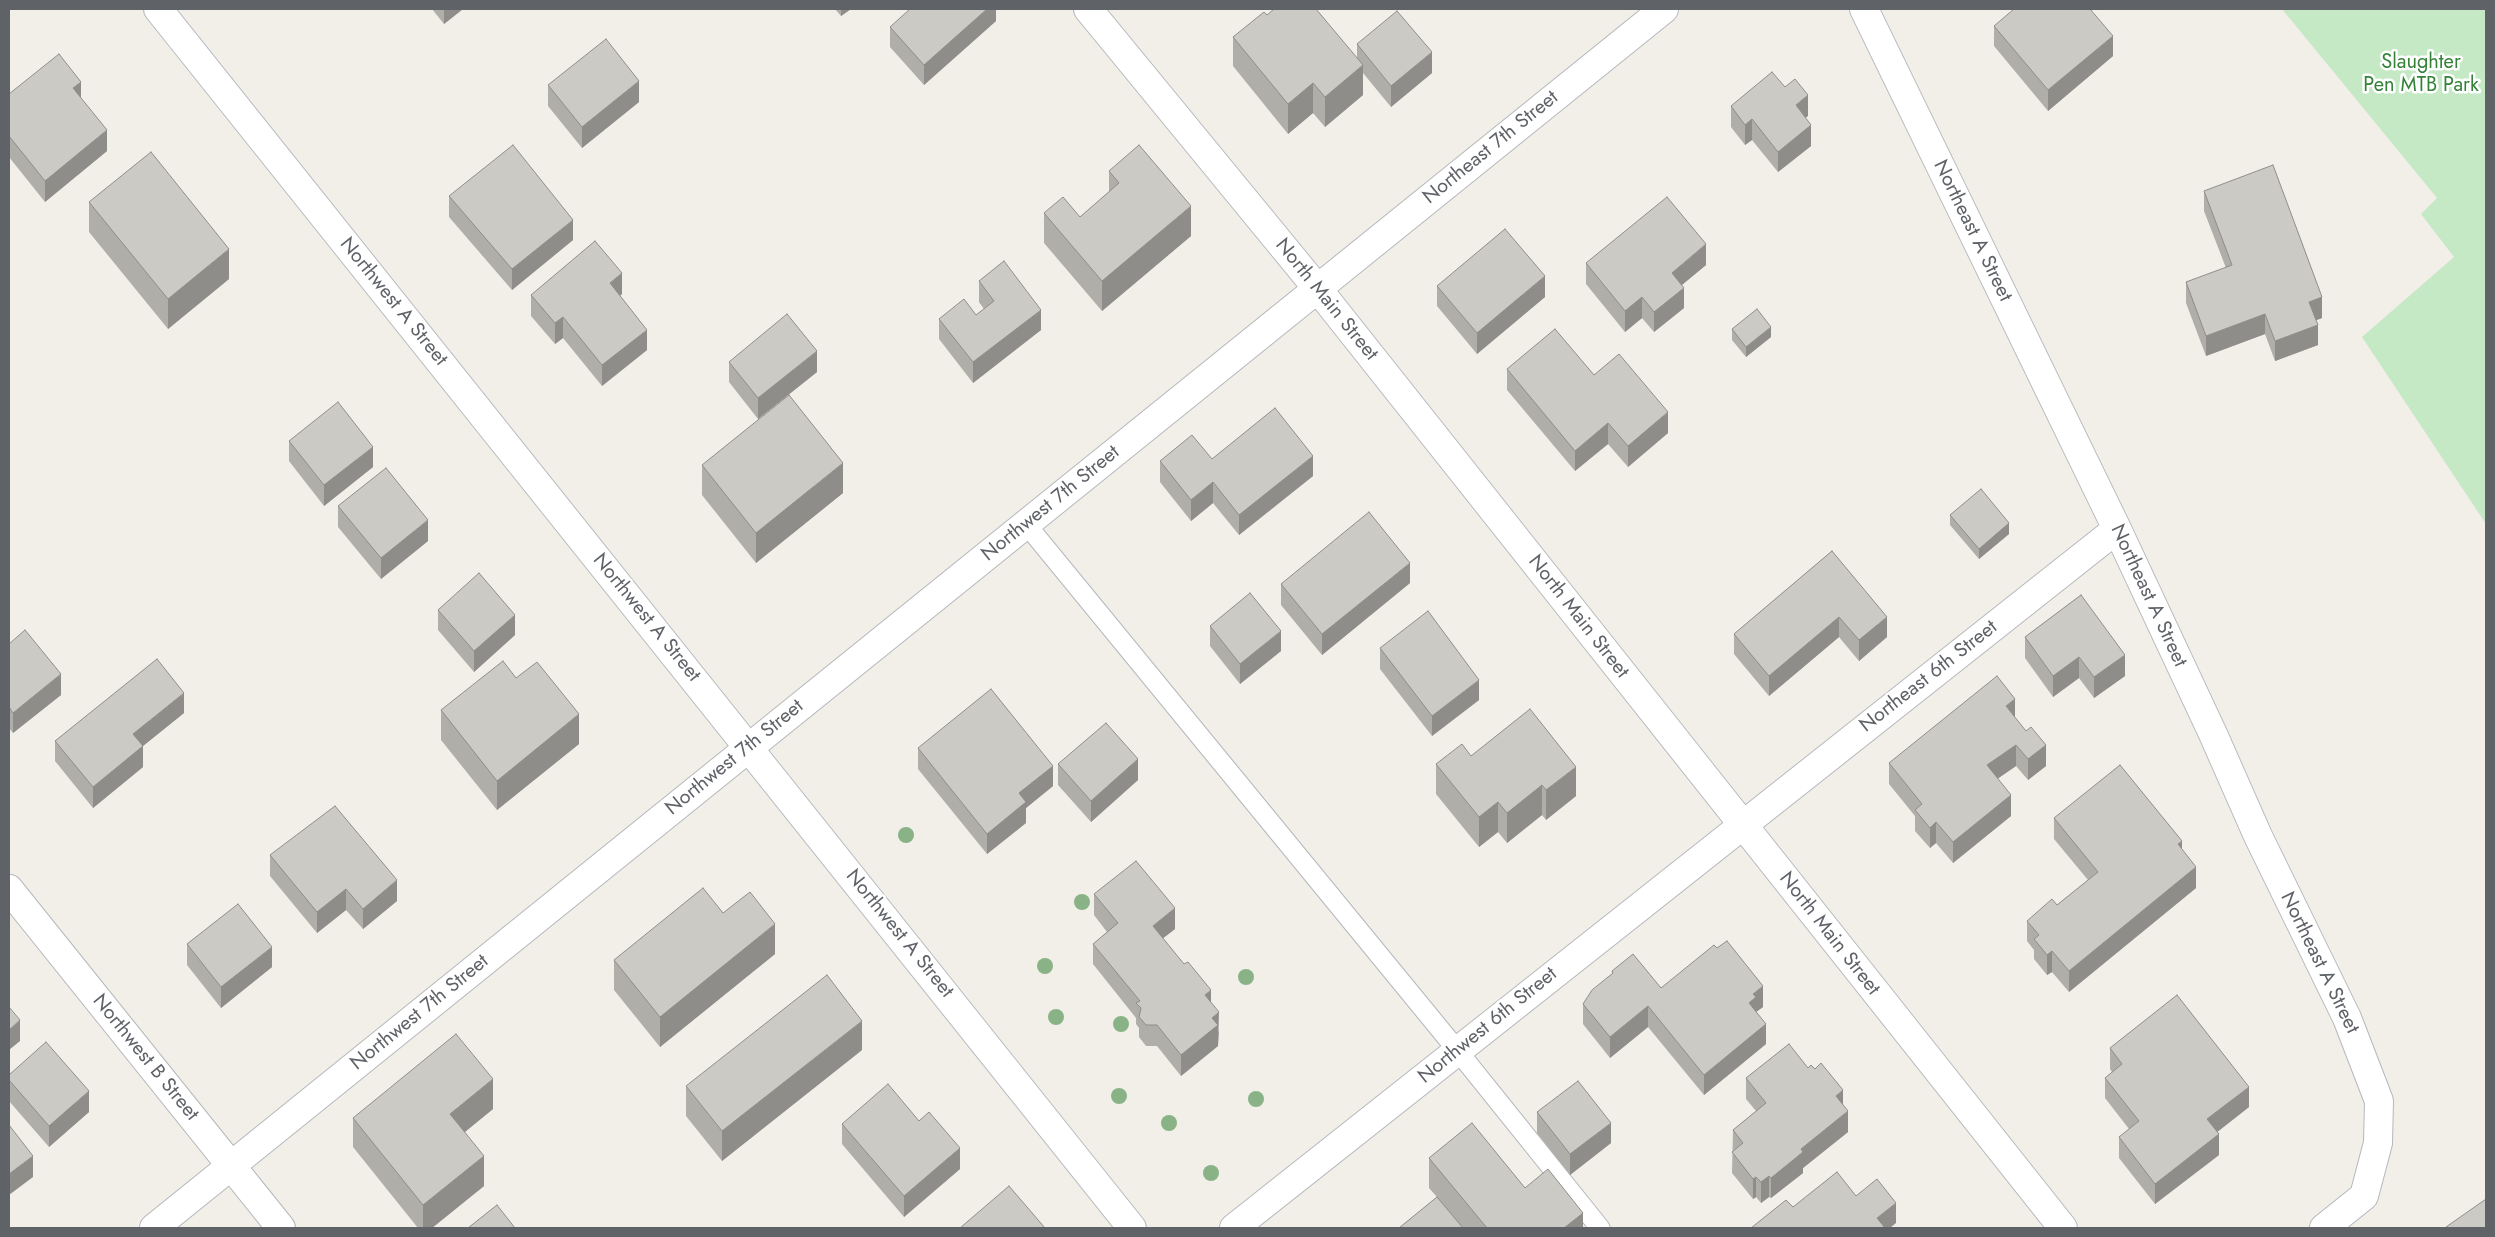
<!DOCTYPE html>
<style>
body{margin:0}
#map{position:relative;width:2495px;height:1237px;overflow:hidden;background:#f1efe8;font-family:Jost,sans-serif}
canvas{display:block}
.frame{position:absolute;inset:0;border:10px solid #5f6368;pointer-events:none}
</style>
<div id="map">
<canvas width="2495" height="1237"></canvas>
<div class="frame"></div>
</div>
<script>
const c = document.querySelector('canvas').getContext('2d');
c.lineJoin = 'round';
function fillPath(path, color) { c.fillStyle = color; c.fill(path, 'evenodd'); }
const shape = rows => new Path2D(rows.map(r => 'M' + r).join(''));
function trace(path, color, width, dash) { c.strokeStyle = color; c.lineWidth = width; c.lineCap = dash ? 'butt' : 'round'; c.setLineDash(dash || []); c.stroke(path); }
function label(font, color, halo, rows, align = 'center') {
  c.font = font + ' Jost,sans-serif'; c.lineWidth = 5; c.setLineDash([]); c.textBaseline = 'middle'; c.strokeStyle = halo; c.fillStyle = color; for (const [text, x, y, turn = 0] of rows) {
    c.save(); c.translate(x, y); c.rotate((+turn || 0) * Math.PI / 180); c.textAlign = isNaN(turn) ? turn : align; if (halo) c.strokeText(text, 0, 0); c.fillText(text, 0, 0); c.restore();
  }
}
fillPath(shape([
 [2282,9,2486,9,2486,524,2362,337,2454,257,2421,214,2437,198]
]), '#c5e8c5');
const lane = shape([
 [1026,524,1457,1050,1600,1228]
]);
const street = shape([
 [1088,9,1317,288,2063,1228],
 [1864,9,2117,529,2213,734,2258,836,2347,1018,2379,1101,2378,1143,2364,1196,2324,1228],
 [9,889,281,1228],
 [154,1228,1664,9],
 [1234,1228,2117,529]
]);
const secondary = shape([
 [158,9,1132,1228]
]);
trace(lane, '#b5b8bc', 21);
trace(street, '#b5b8bc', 30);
trace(secondary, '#b6babf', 30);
trace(lane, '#fff', 19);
trace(street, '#fff', 28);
trace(secondary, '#fff', 28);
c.fillStyle = '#89b387';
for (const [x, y] of [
 [906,835],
 [1082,902],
 [1045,966],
 [1246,977],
 [1056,1017],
 [1121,1024],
 [1119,1096],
 [1256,1099],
 [1169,1123],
 [1211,1173]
]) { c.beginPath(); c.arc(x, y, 8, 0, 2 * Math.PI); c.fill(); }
fillPath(shape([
 [432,9,463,9,444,24],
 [835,9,851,9,841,16],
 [996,9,996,21,924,85,890,47,890,27],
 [1267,15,1357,58,1357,44,1432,73,1391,107,1363,73,1363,95,1325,127,1313,113,1288,134,1233,66,1233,37],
 [1994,26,2113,56,2048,111,1994,46],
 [548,85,639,102,582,148,548,106],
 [9,94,107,151,45,202,9,157],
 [1731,106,1808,116,1805,117,1811,146,1778,172,1752,140,1745,145,1731,127],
 [1109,171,1191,236,1102,311,1044,243,1044,213,1080,217,1109,192],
 [2204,191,2322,318,2316,320,2318,345,2275,361,2265,334,2206,356,2186,303,2186,282,2226,268,2204,211],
 [449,196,573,240,512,290,449,217],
 [89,202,229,279,168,329,89,232],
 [1586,263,1706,265,1682,285,1684,308,1654,332,1642,318,1625,332,1586,284],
 [979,281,1041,330,973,383,939,339,939,319,976,315,984,309,979,302],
 [1437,286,1545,297,1477,354,1437,306],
 [622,294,620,296,647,350,602,386,563,338,555,344,531,316,531,295],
 [1732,329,1771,337,1746,357,1732,340],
 [729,362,817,372,758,419,729,382],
 [1507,369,1594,375,1668,433,1628,467,1608,444,1575,471,1507,390],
 [289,441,373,467,324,506,289,461],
 [1212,459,1313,476,1239,535,1213,503,1191,521,1160,482,1160,461],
 [702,465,843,493,756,563,702,495],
 [338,506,428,541,381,579,338,527],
 [1950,515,2009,534,1979,559,1950,525],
 [1832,551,1887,637,1859,661,1839,637,1769,696,1734,654,1734,634],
 [1410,583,1322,655,1281,605,1281,584],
 [2081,595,2125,676,2094,698,2079,678,2053,697,2025,658,2025,637],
 [438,610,515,635,474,672,438,630],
 [1210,626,1281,651,1240,684,1210,646],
 [9,644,61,695,13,733,9,728],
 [1380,648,1479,700,1432,736,1380,669],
 [516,678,579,744,497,810,441,740,441,710],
 [184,713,143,746,143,767,93,808,55,761,55,741],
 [2015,718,2046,766,2028,780,2016,766,1997,779,2011,816,1953,863,1936,843,1930,848,1915,831,1915,816,1889,784,1889,763],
 [918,748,1053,786,1026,808,1026,823,987,854,918,769],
 [1471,756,1576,796,1546,820,1542,815,1507,843,1498,832,1479,847,1436,794,1436,764],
 [1058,764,1138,780,1091,822,1058,785],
 [2054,818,2182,849,2196,888,2069,992,2052,972,2047,975,2034,959,2034,950,2027,941,2027,921,2057,905,2088,880,2054,839],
 [270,855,397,901,363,929,346,910,317,933,270,876],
 [1094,894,1175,929,1163,938,1211,1003,1219,1033,1218,1046,1181,1076,1157,1046,1146,1046,1139,1037,1139,1028,1136,1024,1136,1018,1093,964,1093,944,1107,932,1094,915],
 [723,913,775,954,660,1047,614,990,614,960],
 [187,944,272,967,221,1008,187,965],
 [1612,971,1661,988,1763,1007,1756,1012,1766,1044,1704,1095,1648,1027,1610,1058,1583,1024,1583,1004,1612,974],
 [2110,1048,2249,1107,2217,1132,2219,1155,2155,1204,2119,1158,2119,1137,2129,1129,2105,1098,2105,1078,2112,1072,2110,1069],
 [862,1050,722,1161,686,1116,686,1086],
 [1808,1068,1843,1105,1848,1132,1803,1168,1803,1173,1771,1198,1769,1197,1761,1203,1756,1197,1753,1199,1732,1173,1733,1130,1756,1111,1746,1099,1746,1078],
 [9,1075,89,1112,49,1147,9,1101],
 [493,1109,465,1132,484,1186,432,1228,418,1228,353,1147,353,1118],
 [1537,1112,1611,1143,1570,1175,1537,1133],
 [919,1121,960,1169,904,1217,842,1144,842,1124],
 [1429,1158,1525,1188,1583,1228,1399,1228,1437,1197,1429,1188]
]), '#afaea9');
fillPath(shape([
 [444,9,463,9,444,24],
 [841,9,851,9,841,16],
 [987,9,996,9,996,21,924,85,924,65],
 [2113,36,2113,56,2048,111,2048,90],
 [1432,52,1432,73,1391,107,1391,86],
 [1363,65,1363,95,1325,127,1325,97],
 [639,81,639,102,582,148,582,127],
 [81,82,81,102,73,88],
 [1313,83,1313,113,1288,134,1288,104],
 [1808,95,1808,116,1796,125,1796,105],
 [1752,119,1752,140,1745,145,1745,125],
 [1811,125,1811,146,1778,172,1778,152],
 [107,130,107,151,45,202,45,181],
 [1191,206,1191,236,1102,311,1102,281],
 [573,220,573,240,512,290,512,269],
 [1706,244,1706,265,1672,293,1672,273],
 [229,249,229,279,168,329,168,299],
 [622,273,622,294,610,303,610,283],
 [1545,276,1545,297,1477,354,1477,333],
 [1684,288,1684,308,1654,332,1654,312],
 [1642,297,1642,318,1625,332,1625,311],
 [2322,297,2322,318,2309,323,2309,302],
 [1041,310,1041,330,973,383,973,362],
 [2265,314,2265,334,2206,356,2206,336],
 [563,317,563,338,555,344,555,323],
 [2318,325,2318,345,2275,361,2275,341],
 [1771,327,1771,337,1746,357,1746,347],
 [647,330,647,350,602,386,602,365],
 [817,351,817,372,758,419,758,398],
 [1668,412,1668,433,1628,467,1628,446],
 [1608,423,1608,444,1575,471,1575,451],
 [373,447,373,467,324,506,324,485],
 [1313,456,1313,476,1239,535,1239,515],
 [843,463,843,493,756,563,756,533],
 [1213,482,1213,503,1191,521,1191,500],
 [428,520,428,541,381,579,381,558],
 [2009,523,2009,534,1979,559,1979,549],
 [1410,563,1410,583,1322,655,1322,634],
 [515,615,515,635,474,672,474,651],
 [1839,617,1839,637,1769,696,1769,676],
 [1887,617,1887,637,1859,661,1859,640],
 [1281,631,1281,651,1240,684,1240,664],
 [2125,655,2125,676,2094,698,2094,677],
 [2079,657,2079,678,2053,697,2053,676],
 [61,674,61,695,13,733,13,713],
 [1479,680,1479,700,1432,736,1432,716],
 [184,693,184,713,133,754,133,734],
 [2015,699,2015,719,2006,706],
 [579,714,579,744,497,810,497,781],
 [2016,745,2016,766,1987,786,1987,765],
 [2046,745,2046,766,2028,780,2028,759],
 [143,746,143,767,93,808,93,787],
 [1138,759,1138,780,1091,822,1091,801],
 [1053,766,1053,786,1026,808,1026,823,987,854,987,834,1019,793],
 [1576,767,1576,796,1546,820,1546,790],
 [1542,785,1542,815,1507,843,1507,813],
 [2011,795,2011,816,1953,863,1953,842],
 [1498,802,1498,832,1479,847,1479,817],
 [1936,822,1936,843,1930,848,1930,828],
 [2182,841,2182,861,2178,844],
 [2196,867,2196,888,2069,992,2069,971],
 [397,880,397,901,363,929,363,909],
 [346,889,346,910,317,933,317,912],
 [1175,908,1175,929,1153,946,1153,926],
 [775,924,775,954,660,1047,660,1017],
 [272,947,272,967,221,1008,221,987],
 [2052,951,2052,972,2047,975,2047,955],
 [1763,986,1763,1007,1756,1012,1749,1003,1753,994],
 [1211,990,1211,1011,1205,995],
 [1648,1006,1648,1027,1610,1058,1610,1037],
 [1219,1012,1218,1046,1181,1076,1181,1055,1212,1018],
 [20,1020,20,1041,9,1050,9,1030],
 [862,1021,862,1050,722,1161,722,1131],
 [1766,1024,1766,1044,1704,1095,1704,1075],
 [493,1079,493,1109,450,1144,450,1114],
 [2249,1087,2249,1107,2207,1140,2207,1119],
 [1843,1090,1843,1111,1836,1096],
 [89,1091,89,1112,49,1147,49,1126],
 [1848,1111,1848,1132,1803,1168,1803,1173,1771,1198,1771,1178,1801,1149],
 [1611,1123,1611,1143,1570,1175,1570,1154],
 [2219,1134,2219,1155,2155,1204,2155,1184],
 [960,1148,960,1169,904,1217,904,1196],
 [33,1156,33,1177,9,1195,9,1174],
 [484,1156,484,1186,432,1228,423,1228,423,1205],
 [1769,1176,1769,1197,1761,1203,1761,1182],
 [1756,1177,1756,1197,1753,1199,1753,1179],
 [1896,1203,1896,1223,1890,1228,1877,1228,1877,1218],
 [1583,1213,1583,1228,1564,1228]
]), '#8f8d8a');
const building = shape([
 [910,9,987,9,924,65,890,27,910,9],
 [1274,9,1316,9,1363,65,1325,97,1313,83,1288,104,1233,37,1264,12,1267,15,1274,9],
 [2014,9,2090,9,2113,36,2048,90,1994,26,2014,9],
 [1397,11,1432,52,1391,86,1357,44,1397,11],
 [606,39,639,81,582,127,548,85,606,39],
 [59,54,81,82,73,88,107,130,45,181,9,136,9,94,59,54],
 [1772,72,1785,87,1795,79,1808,95,1796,105,1811,125,1778,152,1752,119,1745,125,1731,106,1772,72],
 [513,145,573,220,512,269,449,196,513,145],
 [1139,145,1191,206,1102,281,1044,213,1063,197,1080,217,1119,183,1109,171,1139,145],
 [151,152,229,249,168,299,89,202,151,152],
 [2273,165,2322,297,2309,302,2318,325,2275,341,2265,314,2206,336,2186,282,2232,265,2204,191,2273,165],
 [1667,197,1706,244,1672,273,1684,288,1654,312,1642,297,1625,311,1586,263,1667,197],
 [1505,229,1545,276,1477,333,1437,286,1505,229],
 [595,241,622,273,610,283,647,330,602,365,563,317,555,323,531,295,595,241],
 [1004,261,1041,310,973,362,939,319,964,299,976,315,994,301,979,281,1004,261],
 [1757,309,1771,327,1746,347,1732,329,1757,309],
 [787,314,817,351,758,398,729,362,787,314],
 [1555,329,1594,375,1619,354,1668,412,1628,446,1608,423,1575,451,1507,369,1555,329],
 [789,395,843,463,756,533,702,465,789,395],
 [338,402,373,447,324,485,289,441,338,402],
 [1275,408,1313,456,1239,515,1213,482,1191,500,1160,461,1192,435,1212,459,1275,408],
 [386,468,428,520,381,558,338,506,386,468],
 [1981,489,2009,523,1979,549,1950,515,1981,489],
 [1369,512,1410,563,1322,634,1281,584,1369,512],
 [1832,551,1887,617,1859,640,1839,617,1769,676,1734,634,1832,551],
 [479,573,515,615,474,651,438,610,479,573],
 [1250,593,1281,631,1240,664,1210,626,1250,593],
 [2081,595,2125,655,2094,677,2079,657,2053,676,2025,637,2081,595],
 [1428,611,1479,680,1432,716,1380,648,1428,611],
 [25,630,61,674,13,713,9,707,9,644,25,630],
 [157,659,184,693,133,734,143,746,93,787,55,741,157,659],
 [503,661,516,678,537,662,579,714,497,781,441,710,503,661],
 [1997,676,2015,699,2006,706,2026,731,2031,727,2046,745,2028,759,2016,745,1987,765,2011,795,1953,842,1936,822,1930,828,1915,810,1922,804,1889,763,1997,676],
 [991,689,1053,766,1019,793,1026,802,987,834,918,748,991,689],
 [1530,709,1576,767,1546,790,1542,785,1507,813,1498,802,1479,817,1436,764,1462,744,1471,756,1530,709],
 [1106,723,1138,759,1091,801,1058,764,1106,723],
 [2120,765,2182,841,2178,844,2196,867,2069,971,2052,951,2047,955,2034,939,2039,935,2027,921,2052,899,2057,905,2098,872,2054,818,2120,765],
 [335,806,397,880,363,909,346,889,317,912,270,855,335,806],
 [1136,861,1175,908,1153,926,1184,964,1188,962,1211,990,1205,995,1219,1012,1212,1018,1218,1025,1181,1055,1157,1025,1146,1025,1139,1017,1141,1008,1136,1003,1140,1001,1093,944,1118,923,1094,894,1136,861],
 [703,888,723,913,750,892,775,924,660,1017,614,960,703,888],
 [238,904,272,947,221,987,187,944,238,904],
 [1727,941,1763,986,1753,994,1756,997,1749,1003,1766,1024,1704,1075,1648,1006,1610,1037,1583,1004,1592,990,1613,973,1612,971,1633,954,1661,988,1714,945,1717,948,1727,941],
 [827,975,862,1021,722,1131,686,1086,827,975],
 [2177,995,2249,1087,2207,1119,2219,1134,2155,1184,2119,1137,2139,1121,2105,1078,2122,1064,2110,1048,2177,995],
 [9,1007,20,1020,9,1030,9,1007],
 [456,1034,493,1079,450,1114,484,1156,423,1205,353,1118,456,1034],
 [46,1042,89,1091,49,1126,9,1080,9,1075,46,1042],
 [1789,1044,1808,1068,1811,1065,1815,1069,1821,1063,1843,1090,1836,1096,1848,1111,1801,1149,1803,1152,1771,1178,1769,1176,1761,1182,1756,1177,1753,1179,1732,1152,1743,1143,1733,1130,1766,1103,1746,1078,1789,1044],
 [1578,1081,1611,1123,1570,1154,1537,1112,1578,1081],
 [888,1084,919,1121,929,1112,960,1148,904,1196,842,1124,888,1084],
 [1472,1123,1525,1188,1548,1169,1583,1213,1564,1228,1487,1228,1429,1158,1472,1123],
 [9,1125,33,1156,9,1174,9,1125],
 [1837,1172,1856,1196,1877,1179,1896,1203,1877,1218,1885,1228,1751,1228,1786,1200,1793,1207,1837,1172],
 [1009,1186,1045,1228,960,1228,1009,1186],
 [1437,1197,1463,1228,1399,1228,1437,1197],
 [2486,1199,2486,1228,2446,1228,2446,1227,2486,1199],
 [497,1205,515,1228,468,1228,497,1205]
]);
fillPath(building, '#cccac5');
trace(building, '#8f8d8a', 1);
label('20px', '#348238', '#fff', [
 ["Slaughter",2421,63],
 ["Pen MTB Park",2421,86]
]);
label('20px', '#5f6368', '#fff', [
 ["Northeast 7th Street",1491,148,-39],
 ["Northeast A Street",1972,231,64],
 ["North Main Street",1326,300,51],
 ["Northwest A Street",393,302,51],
 ["Northwest 7th Street",1051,504,-39],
 ["Northeast A Street",2148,596,65],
 ["North Main Street",1578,617,52],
 ["Northwest A Street",646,618,51],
 ["Northeast 6th Street",1929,677,-38],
 ["Northwest 7th Street",735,758,-39],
 ["Northwest A Street",899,934,51],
 ["North Main Street",1829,934,52],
 ["Northeast A Street",2319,963,64],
 ["Northwest 7th Street",420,1013,-39],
 ["Northwest 6th Street",1488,1026,-39],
 ["Northwest B Street",145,1058,51]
]);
</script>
